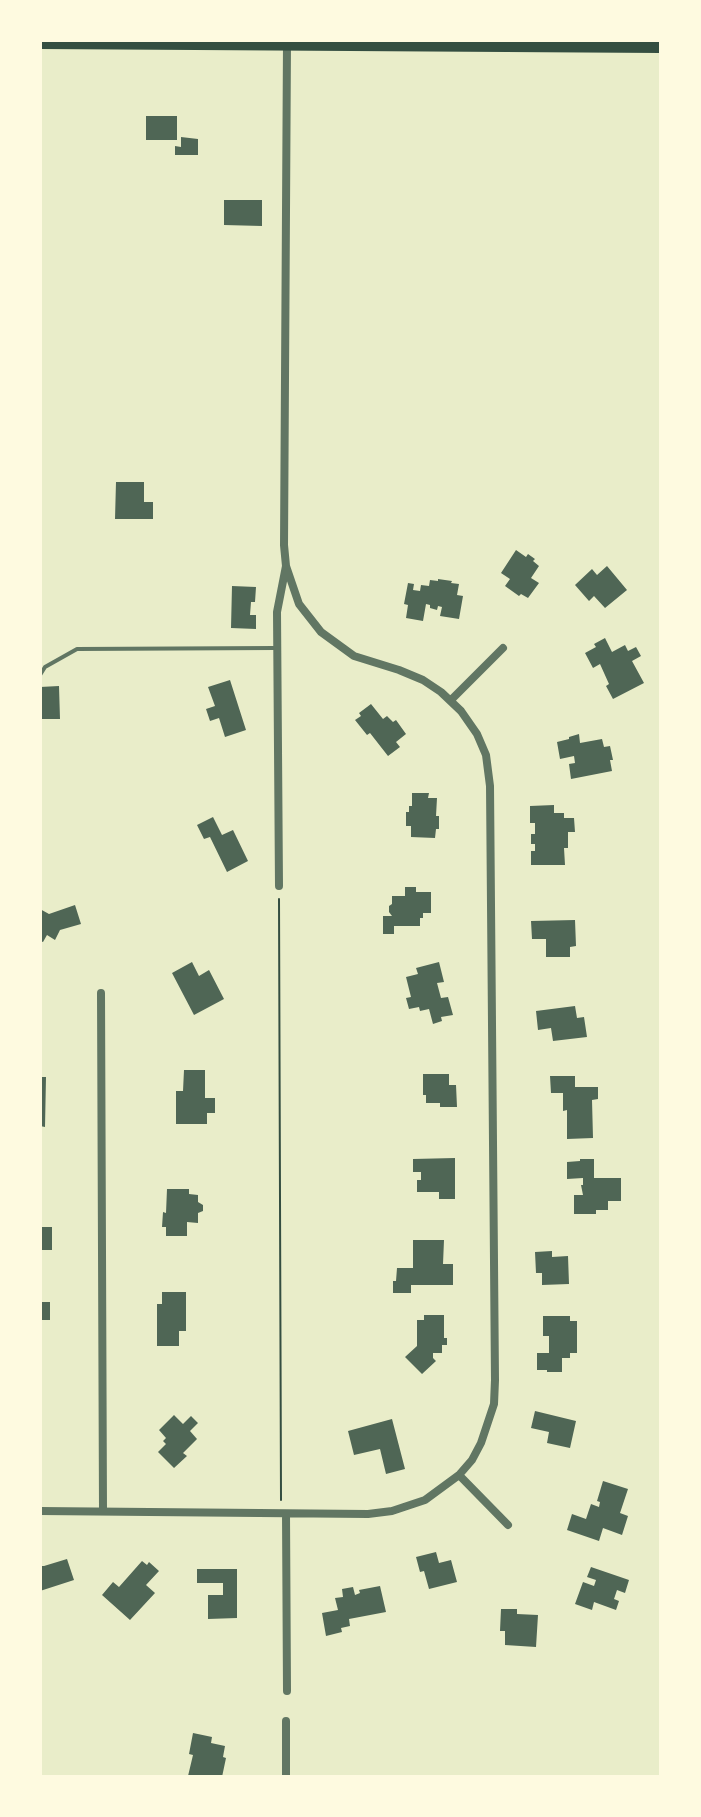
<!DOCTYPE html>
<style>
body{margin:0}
#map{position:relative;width:701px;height:1817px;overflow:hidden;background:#e9edc9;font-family:"Exo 2",sans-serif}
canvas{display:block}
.frame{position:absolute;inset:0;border:42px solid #fefae0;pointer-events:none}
</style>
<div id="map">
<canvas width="701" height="1817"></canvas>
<div class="frame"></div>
</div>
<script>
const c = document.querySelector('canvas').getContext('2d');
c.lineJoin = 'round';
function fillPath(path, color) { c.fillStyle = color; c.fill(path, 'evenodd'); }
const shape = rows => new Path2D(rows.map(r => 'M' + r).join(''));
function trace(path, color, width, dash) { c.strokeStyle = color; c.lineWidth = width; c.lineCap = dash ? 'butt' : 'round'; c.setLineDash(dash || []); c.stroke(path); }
fillPath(shape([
 [146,116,177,116,177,140,146,140],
 [181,137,198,139,198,155,175,155,175,146,181,147],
 [224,200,262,200,262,226,224,225],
 [116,482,144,482,144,502,153,502,153,519,115,519],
 [516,550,526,557,528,554,535,559,533,561,539,566,531,578,539,583,528,598,521,594,519,596,505,586,510,579,501,573],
 [607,566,627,590,605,608,594,596,589,601,575,585,592,569,597,575],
 [438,579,452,581,451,583,459,584,457,595,463,596,459,619,440,616,442,607,438,606,437,610,430,608,430,605,426,604,423,621,406,618,408,605,404,604,408,583,414,584,413,590,420,591,421,585,429,586,430,580,438,581],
 [232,586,256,587,255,602,251,602,250,615,256,615,256,629,231,628],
 [605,638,612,652,625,645,628,651,636,647,641,656,632,661,644,683,613,699,606,686,609,684,600,664,593,668,585,653,596,647,594,644],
 [230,680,246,730,225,737,219,718,210,721,206,709,215,706,208,687],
 [59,686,60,719,41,719,40,687],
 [371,704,383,719,387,716,393,722,396,720,406,734,396,742,400,747,388,756,370,733,367,735,355,720,361,716,359,713],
 [579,734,580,743,602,739,604,747,610,746,613,760,610,760,612,771,571,779,569,764,575,763,574,756,560,759,557,742,569,739,569,737],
 [412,793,429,793,428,798,437,798,436,816,439,816,439,829,436,829,435,838,411,837,411,826,406,826,406,812,409,812,409,806,412,806],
 [554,805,554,813,564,813,564,818,574,818,575,832,568,832,568,848,564,848,565,865,531,865,531,851,535,851,535,844,531,844,531,834,535,834,535,823,530,823,530,806],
 [213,817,222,835,233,830,248,861,227,872,210,837,204,839,197,825],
 [405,887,416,887,416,892,431,892,431,913,423,913,423,918,420,918,420,926,394,926,394,934,383,934,383,916,392,916,389,912,389,906,392,904,392,896,405,896],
 [75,905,81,924,60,930,55,940,47,935,43,942,40,941,40,909,49,914],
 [575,920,576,946,570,947,570,957,546,957,546,939,532,939,531,921],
 [192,962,199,976,209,970,224,999,194,1015,172,973],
 [439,962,444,982,437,983,441,998,448,997,453,1015,441,1017,442,1021,433,1024,429,1009,420,1011,419,1007,409,1009,406,998,411,997,406,977,418,974,416,968],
 [575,1006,577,1018,584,1017,587,1037,553,1041,551,1028,538,1030,536,1011],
 [184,1070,205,1070,205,1098,215,1098,215,1113,207,1113,207,1124,176,1124,176,1091,183,1091],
 [423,1074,449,1074,449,1085,456,1085,457,1107,440,1107,440,1103,426,1103,426,1095,423,1095],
 [550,1076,575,1076,575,1087,598,1087,598,1099,592,1100,593,1138,567,1139,567,1110,563,1111,563,1093,551,1093],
 [40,1077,46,1077,45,1127,40,1126],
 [455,1158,455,1199,439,1199,439,1192,417,1192,417,1180,421,1180,421,1172,413,1172,413,1159],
 [580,1159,594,1159,594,1178,621,1178,621,1201,608,1201,608,1210,596,1210,596,1214,574,1214,574,1195,583,1195,581,1185,583,1185,583,1178,567,1179,567,1162,580,1161],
 [167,1189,189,1189,189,1194,198,1195,198,1202,203,1205,203,1211,198,1213,198,1223,187,1222,187,1236,166,1236,166,1227,162,1227,163,1212,166,1213],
 [40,1227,52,1227,52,1250,40,1250],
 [413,1240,444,1240,443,1264,453,1264,453,1285,411,1285,411,1293,393,1293,393,1281,396,1281,397,1268,413,1268],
 [552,1251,552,1257,568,1256,569,1284,542,1285,542,1273,536,1273,535,1252],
 [162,1292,186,1292,186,1331,179,1331,179,1346,157,1346,157,1304,162,1304],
 [40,1302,50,1302,50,1320,40,1320],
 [424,1315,444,1315,444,1338,447,1338,447,1345,442,1345,442,1353,433,1353,433,1358,436,1361,422,1374,405,1357,417,1346,417,1320,424,1320],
 [543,1316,570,1316,570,1321,577,1321,577,1353,570,1353,570,1358,562,1358,562,1372,547,1372,547,1370,537,1370,537,1353,549,1353,549,1336,543,1336],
 [535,1411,576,1421,570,1448,547,1443,549,1432,531,1428],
 [174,1415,183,1424,191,1416,198,1423,190,1431,197,1439,183,1453,187,1456,174,1468,158,1452,166,1444,163,1441,166,1438,159,1430],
 [392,1419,405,1469,386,1474,380,1449,354,1455,348,1431],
 [603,1481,628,1489,620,1513,628,1516,622,1535,603,1528,599,1541,567,1530,572,1514,586,1519,591,1504,599,1507,600,1502,597,1501],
 [436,1552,439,1563,451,1560,457,1582,429,1589,424,1571,420,1572,416,1557],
 [67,1559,74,1580,40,1591,40,1566,44,1566],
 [142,1561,147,1565,149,1562,159,1571,146,1585,155,1593,130,1620,102,1595,113,1582,119,1587],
 [591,1567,629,1580,625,1593,617,1590,614,1599,619,1601,616,1610,594,1602,592,1610,575,1604,583,1582,594,1586,596,1580,587,1577],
 [197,1569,237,1569,237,1618,208,1619,208,1595,223,1595,223,1583,197,1583],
 [380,1586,386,1612,349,1619,350,1626,341,1628,342,1632,326,1636,322,1613,338,1610,335,1598,343,1597,342,1589,353,1587,355,1595,360,1593,359,1590],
 [501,1609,517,1609,517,1614,538,1615,536,1647,505,1645,505,1631,500,1631],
 [193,1733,212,1737,211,1743,225,1746,223,1757,226,1758,222,1777,188,1776,193,1755,189,1754]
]), '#4f6655');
trace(shape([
 [279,899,281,1500]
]), '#344e41', 2);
trace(shape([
 [40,675,45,667,77,649,275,648]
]), '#617663', 4);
trace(shape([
 [451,700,503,648],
 [279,886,277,612,286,566,284,545,287,43],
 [101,993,103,1511],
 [459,1475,508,1525],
 [40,1511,368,1514,392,1511,425,1500,459,1475,472,1460,481,1443,494,1404,495,1380,490,786,486,755,477,734,461,711,441,692,423,680,399,670,354,656,321,632,299,604,286,566],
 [286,1514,287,1691],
 [286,1721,286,1777]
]), '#617663', 8);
trace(shape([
 [40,42,661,46]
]), '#344e41', 14);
</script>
